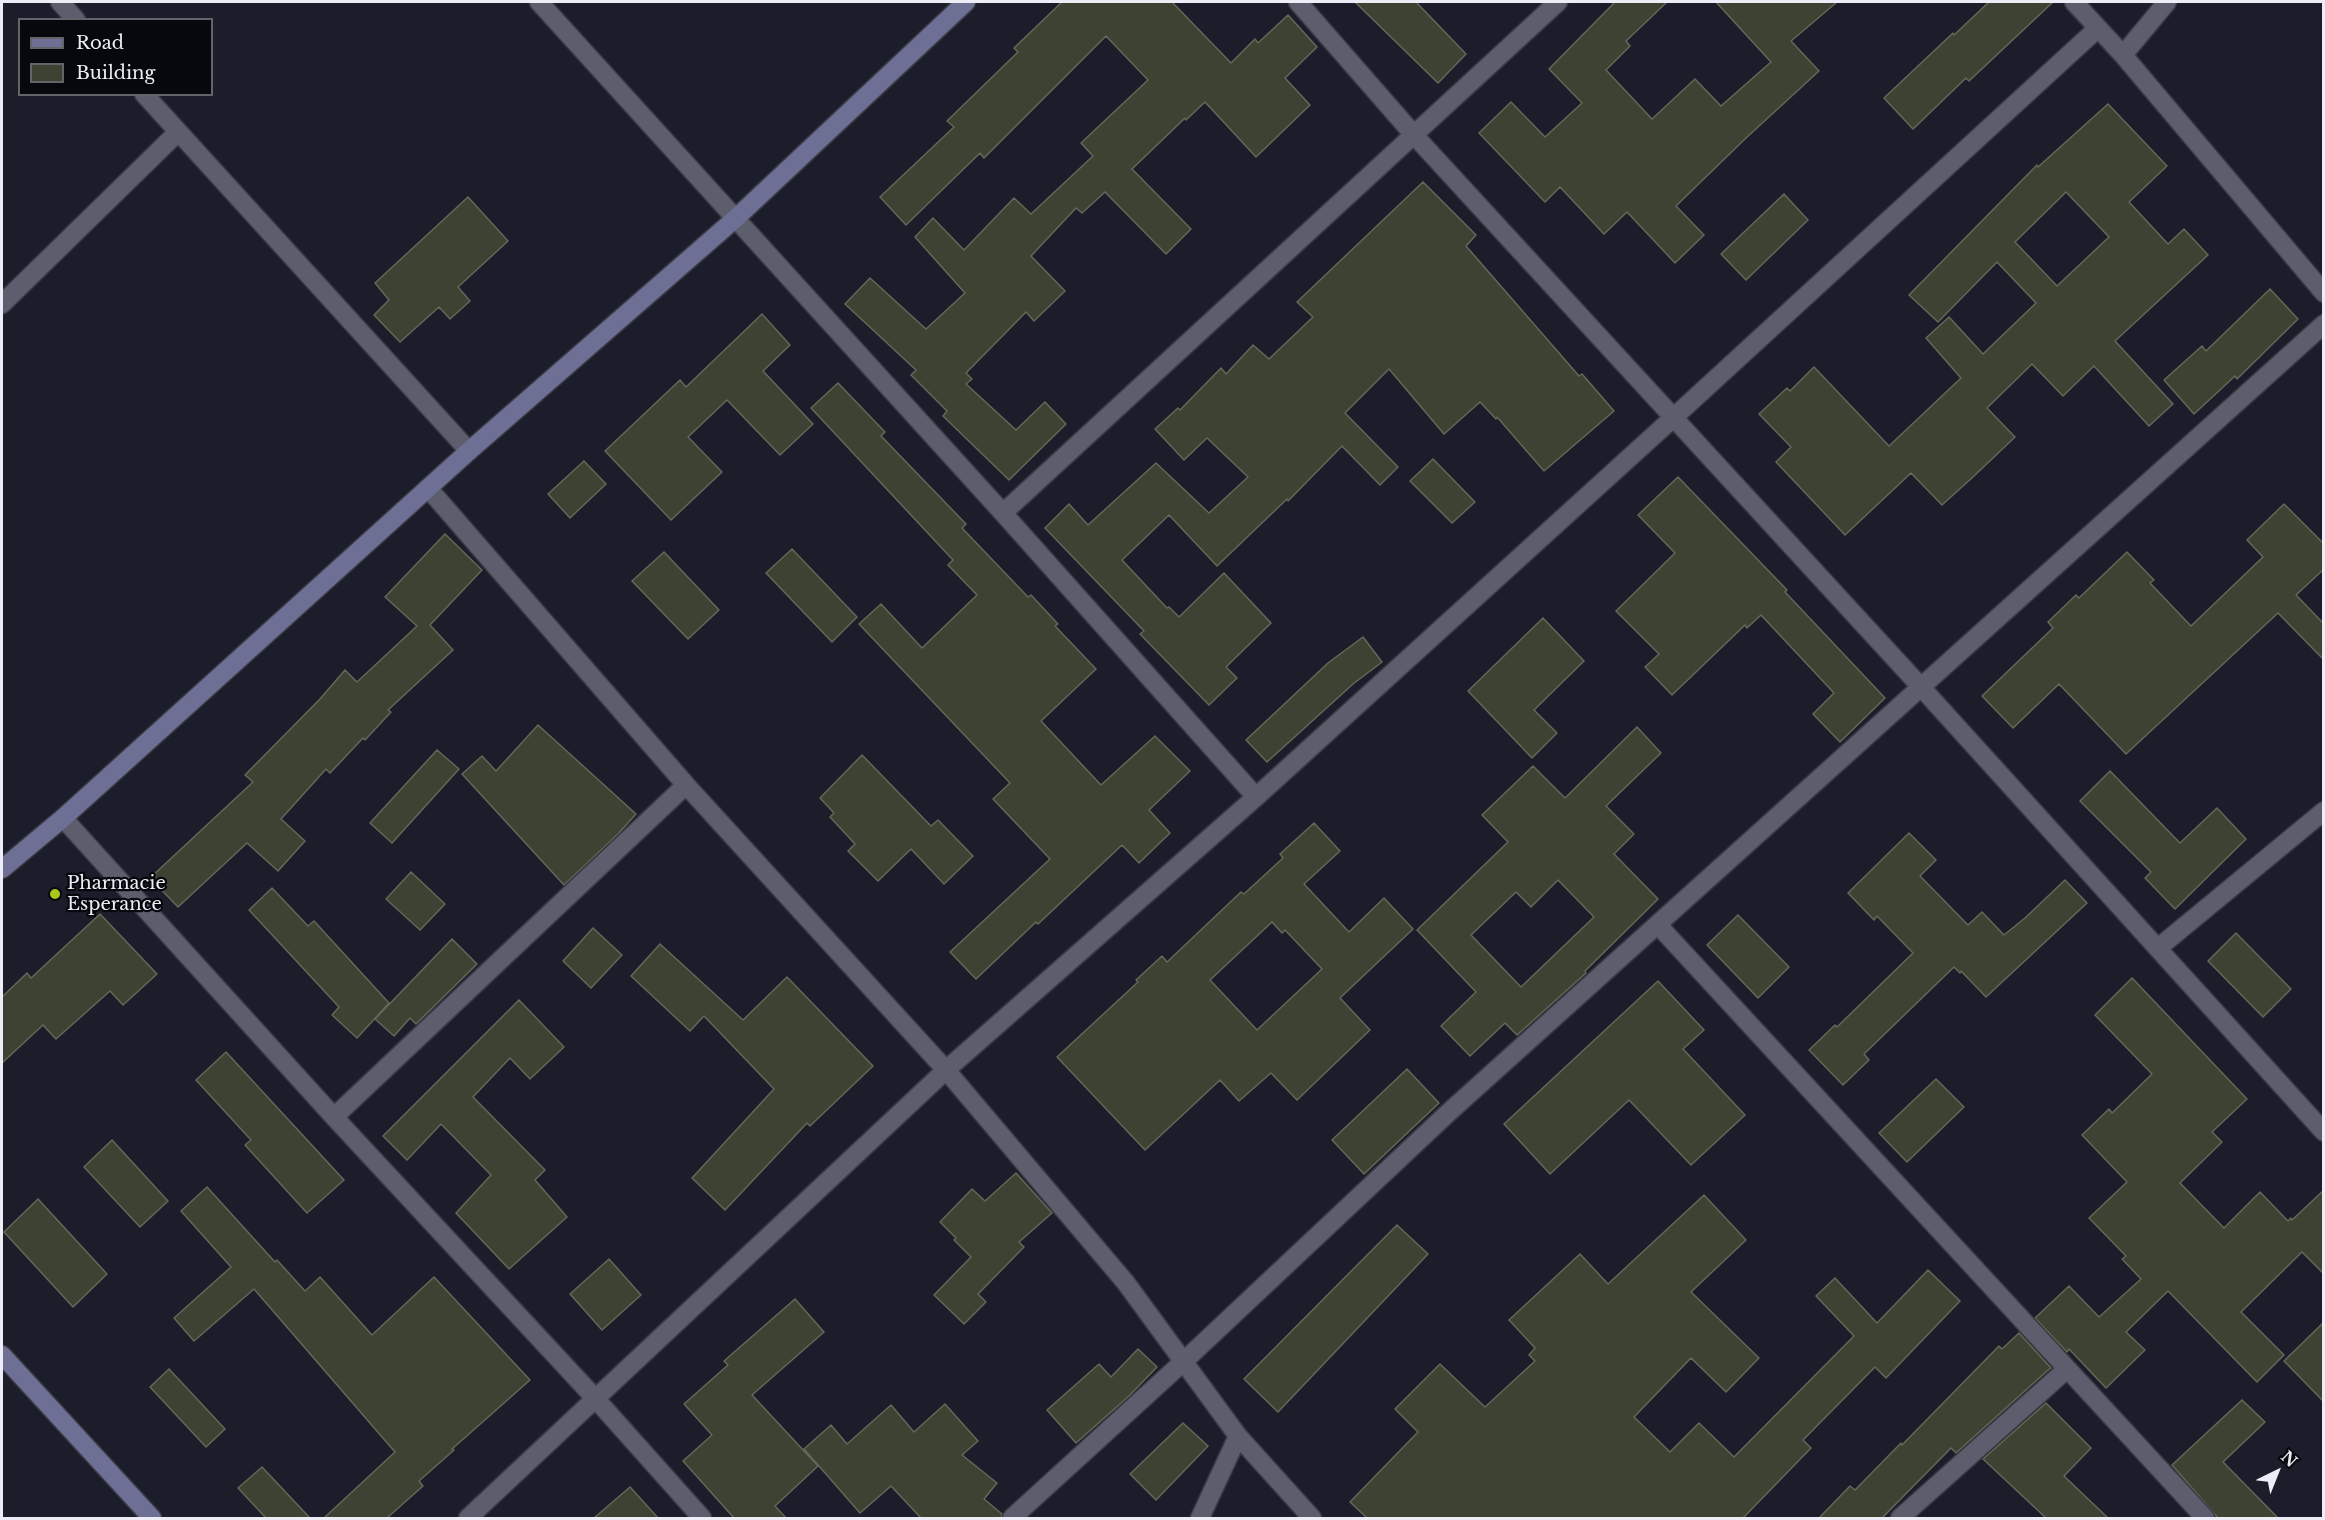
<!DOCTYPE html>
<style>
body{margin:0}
#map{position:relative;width:2325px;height:1520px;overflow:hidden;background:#1c1d2a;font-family:"Libre Baskerville",serif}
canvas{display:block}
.frame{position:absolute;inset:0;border:3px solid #ecedf6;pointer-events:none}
.legend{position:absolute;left:18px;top:18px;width:195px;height:78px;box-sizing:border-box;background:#07080d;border:2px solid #63646a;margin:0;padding:8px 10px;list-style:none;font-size:18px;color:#ecedf6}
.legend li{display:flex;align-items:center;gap:12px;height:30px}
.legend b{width:30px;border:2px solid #63646a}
.north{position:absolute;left:2247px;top:1442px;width:60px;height:60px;-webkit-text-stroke:4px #07080d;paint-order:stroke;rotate:43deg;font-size:16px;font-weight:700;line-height:24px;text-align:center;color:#ecedf6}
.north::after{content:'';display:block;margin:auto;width:21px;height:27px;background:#ecedf6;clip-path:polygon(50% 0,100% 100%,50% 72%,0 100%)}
</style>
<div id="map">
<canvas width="2325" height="1520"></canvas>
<div class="frame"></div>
<ul class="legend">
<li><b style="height:8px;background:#6e6f95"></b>Road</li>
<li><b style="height:16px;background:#3e4233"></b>Building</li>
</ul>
<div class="north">N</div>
</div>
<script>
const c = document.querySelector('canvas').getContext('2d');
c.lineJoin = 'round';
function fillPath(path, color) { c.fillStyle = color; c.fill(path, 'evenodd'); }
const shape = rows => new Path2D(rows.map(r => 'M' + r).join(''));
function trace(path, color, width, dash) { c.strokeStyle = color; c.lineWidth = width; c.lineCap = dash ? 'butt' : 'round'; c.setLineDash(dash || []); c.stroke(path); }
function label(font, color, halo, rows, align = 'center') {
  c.font = font + ' "Libre Baskerville",serif'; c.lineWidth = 4.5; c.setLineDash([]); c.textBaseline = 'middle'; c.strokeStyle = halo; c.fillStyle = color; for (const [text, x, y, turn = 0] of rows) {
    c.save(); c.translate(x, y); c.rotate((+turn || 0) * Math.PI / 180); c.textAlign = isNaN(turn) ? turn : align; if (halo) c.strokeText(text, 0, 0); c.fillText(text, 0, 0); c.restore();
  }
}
const building = shape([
 [1062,2,1172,2,1231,63,1255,39,1258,43,1288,15,1317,47,1285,78,1310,105,1256,157,1205,102,1186,120,1185,118,1132,169,1191,229,1166,254,1105,192,1082,213,1076,208,1031,256,1065,291,1034,321,1026,312,966,373,972,379,966,384,1016,430,1045,402,1066,424,1009,480,943,416,947,411,911,375,916,370,845,304,870,278,926,329,965,293,915,237,933,218,964,250,1014,198,1031,214,1093,156,1081,143,1148,80,1106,36,984,158,980,153,906,225,880,197,954,127,947,121,1018,52,1014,48,1062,2],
 [1355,2,1416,2,1466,54,1438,83,1355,2],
 [1615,2,1667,2,1626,41,1630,46,1606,70,1652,119,1695,79,1721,106,1771,62,1716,2,1837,2,1791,41,1819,71,1746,138,1676,206,1704,235,1675,263,1627,212,1604,234,1560,187,1545,202,1479,133,1511,102,1545,137,1582,103,1549,69,1615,2],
 [1989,2,2053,2,1969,81,1966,78,1913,129,1884,98,1953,33,1954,35,1989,2],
 [2108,104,2167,166,2129,202,2168,244,2184,229,2208,255,2115,341,2173,404,2149,426,2094,366,2063,396,2032,364,1987,408,2015,437,1974,476,1942,505,1911,473,1845,535,1776,462,1791,447,1759,414,1787,388,1790,391,1814,367,1889,446,1961,378,1926,338,1949,317,1983,354,2036,303,1997,262,1938,322,1909,295,2037,165,2038,167,2108,104],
 [2066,192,2109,237,2057,286,2015,242,2066,192],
 [1423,182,1476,235,1466,246,1579,376,1582,374,1614,411,1544,471,1497,417,1496,419,1480,402,1444,434,1389,369,1345,413,1398,467,1380,485,1342,446,1288,501,1287,499,1217,566,1169,515,1122,560,1167,608,1169,607,1179,617,1224,573,1271,623,1226,667,1237,678,1209,705,1140,634,1144,631,1045,528,1069,504,1088,525,1156,463,1209,513,1248,477,1207,438,1184,460,1155,429,1178,408,1180,410,1221,368,1226,374,1253,345,1269,359,1313,317,1297,302,1423,182],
 [1784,194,1808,220,1746,280,1721,254,1784,194],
 [468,197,508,241,458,287,470,301,450,319,439,307,400,342,374,315,389,300,375,283,468,197],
 [2270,289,2298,319,2237,379,2235,376,2194,414,2164,380,2202,346,2206,351,2270,289],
 [762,314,790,345,763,371,813,424,780,455,727,400,688,437,722,472,671,520,605,451,680,380,686,387,762,314],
 [838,383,885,432,881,436,966,524,962,528,1028,597,1031,595,1058,624,1055,626,1096,669,1041,721,1101,785,1155,736,1190,771,1149,810,1170,833,1139,863,1122,845,1038,924,1036,922,976,979,950,952,1050,859,993,799,1010,783,859,624,881,604,922,648,977,595,948,565,953,560,811,408,838,383],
 [1433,459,1475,502,1452,523,1410,481,1433,459],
 [584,461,606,484,570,518,548,494,584,461],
 [1678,477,1787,590,1785,592,1885,698,1840,742,1813,714,1834,693,1761,615,1747,628,1745,625,1672,695,1645,667,1659,654,1616,611,1675,553,1638,515,1678,477],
 [2284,504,2324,544,2324,569,2296,595,2324,624,2324,660,2278,613,2126,754,2059,684,2013,728,1982,696,2053,628,2048,622,2076,595,2079,598,2127,552,2154,580,2150,583,2191,626,2263,557,2247,540,2284,504],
 [445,534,482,570,430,625,453,650,388,710,391,712,365,740,363,738,330,773,326,769,281,819,305,841,278,871,247,843,178,907,150,878,253,782,245,775,320,699,345,670,357,682,417,626,385,597,445,534],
 [792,549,857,617,832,642,766,573,792,549],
 [664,552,719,610,688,639,632,581,664,552],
 [1543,618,1584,661,1534,710,1557,733,1532,758,1468,691,1543,618],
 [1363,637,1382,662,1353,684,1267,762,1246,740,1328,663,1363,637],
 [538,725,636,814,618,834,564,885,462,774,482,756,496,771,538,725],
 [1637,727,1661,753,1606,806,1634,834,1614,854,1658,899,1585,971,1586,973,1517,1035,1505,1023,1470,1056,1441,1026,1476,992,1417,930,1508,842,1482,815,1533,766,1565,798,1637,727],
 [1558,880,1594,917,1521,987,1471,935,1516,892,1531,907,1558,880],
 [437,750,459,769,392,843,370,823,437,750],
 [862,755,931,826,938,820,973,856,944,884,911,849,878,881,848,851,855,844,830,817,834,813,820,798,862,755],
 [2110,771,2180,843,2217,808,2246,839,2175,909,2145,878,2151,872,2080,801,2110,771],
 [1314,823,1340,851,1304,884,1349,932,1384,898,1413,929,1340,998,1370,1030,1297,1100,1271,1073,1239,1101,1220,1080,1145,1150,1057,1057,1138,982,1136,980,1162,956,1167,962,1241,892,1244,894,1283,858,1280,854,1314,823],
 [1272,922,1282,933,1285,930,1322,969,1257,1030,1210,980,1272,922],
 [1909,833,1936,860,1920,876,1968,925,1982,912,2004,935,2025,918,2065,880,2087,903,1986,997,1961,971,1960,973,1954,967,1864,1054,1869,1060,1843,1085,1809,1050,1835,1025,1837,1027,1913,953,1877,916,1874,920,1848,893,1909,833],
 [411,872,445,904,420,930,386,899,411,872],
 [272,888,308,926,314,921,389,1003,357,1038,332,1015,339,1007,249,910,272,888],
 [100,914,157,974,123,1005,110,991,56,1039,43,1025,2,1063,2,997,27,973,31,978,100,914],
 [1738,915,1789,967,1758,998,1707,945,1738,915],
 [593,928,622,955,591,988,563,961,593,928],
 [2236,933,2291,989,2263,1017,2208,961,2236,933],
 [452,939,477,964,416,1024,410,1018,394,1036,375,1019,452,939],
 [660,944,743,1020,787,977,873,1066,810,1126,807,1123,725,1210,692,1178,774,1089,704,1016,690,1031,631,976,660,944],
 [2132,978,2247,1099,2212,1132,2222,1142,2180,1183,2224,1228,2260,1192,2288,1221,2291,1218,2292,1220,2324,1190,2324,1274,2302,1252,2241,1312,2284,1355,2257,1382,2168,1291,2126,1332,2145,1350,2106,1388,2069,1349,2067,1352,2035,1318,2069,1286,2099,1317,2141,1279,2122,1259,2126,1256,2089,1218,2127,1182,2082,1135,2109,1109,2112,1113,2152,1074,2095,1015,2132,978],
 [1658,981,1704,1030,1683,1049,1745,1115,1691,1165,1629,1100,1550,1174,1504,1124,1658,981],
 [519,1000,564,1047,530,1079,510,1058,473,1097,545,1170,535,1180,567,1217,509,1269,456,1213,491,1175,441,1124,407,1160,383,1136,519,1000],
 [226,1052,344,1180,307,1213,245,1145,251,1140,196,1080,226,1052],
 [1407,1069,1439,1103,1364,1174,1332,1140,1407,1069],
 [1936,1079,1964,1107,1907,1162,1879,1133,1936,1079],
 [112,1140,168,1201,140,1227,84,1167,112,1140],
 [1016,1173,1052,1213,1019,1242,1024,1247,978,1294,986,1302,964,1324,934,1295,971,1257,954,1240,956,1238,940,1222,972,1189,985,1201,1016,1173],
 [207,1187,275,1262,277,1260,305,1291,320,1277,372,1335,434,1277,530,1380,452,1449,454,1450,419,1481,423,1486,387,1518,324,1518,395,1452,254,1289,194,1341,174,1318,231,1267,181,1211,207,1187],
 [1704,1195,1746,1240,1691,1292,1759,1358,1726,1392,1691,1358,1634,1417,1670,1452,1699,1423,1734,1457,1854,1336,1816,1296,1835,1278,1877,1323,1928,1270,1960,1301,1886,1378,1875,1367,1803,1440,1811,1448,1743,1518,1367,1518,1350,1502,1418,1432,1395,1409,1440,1364,1485,1407,1535,1361,1529,1355,1535,1348,1509,1320,1580,1254,1608,1284,1704,1195],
 [38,1199,107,1274,73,1307,4,1232,38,1199],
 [1397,1225,1428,1254,1278,1412,1244,1379,1397,1225],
 [609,1259,641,1295,602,1330,570,1294,609,1259],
 [795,1299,824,1332,752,1395,818,1466,775,1506,786,1518,734,1518,683,1461,712,1435,684,1404,728,1365,724,1361,795,1299],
 [2324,1322,2324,1402,2284,1361,2324,1322],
 [2019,1333,2051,1368,2047,1371,1956,1453,1951,1448,1883,1517,1885,1518,1819,1518,1850,1486,1855,1490,1901,1443,1902,1445,1999,1346,2002,1349,2019,1333],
 [1138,1349,1157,1367,1129,1396,1076,1443,1047,1410,1099,1364,1111,1377,1138,1349],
 [169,1369,225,1429,206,1447,150,1387,169,1369],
 [2242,1400,2265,1422,2223,1462,2278,1518,2218,1518,2172,1465,2242,1400],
 [2046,1403,2091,1448,2064,1476,2108,1518,2046,1518,1983,1459,2046,1403],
 [945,1404,978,1441,962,1455,997,1483,984,1499,1002,1514,1001,1518,921,1518,891,1486,860,1513,804,1449,831,1425,847,1444,891,1405,914,1432,945,1404],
 [1183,1423,1208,1446,1156,1500,1130,1474,1183,1423],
 [262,1467,310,1518,266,1518,238,1488,262,1467],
 [630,1487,658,1518,594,1518,630,1487]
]);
fillPath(building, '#3e4233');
trace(building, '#646858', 1.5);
const street = shape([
 [60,2,76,20],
 [539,2,1003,513,1256,797],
 [1298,2,1414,135,1921,687,2324,1132],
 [2074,2,2123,55,2324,293],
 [2123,55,2167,2],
 [144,94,469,451],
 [2,304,178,132],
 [428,488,686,785,946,1070,1126,1283,1238,1436,1312,1518],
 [1003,513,1558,2],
 [63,818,334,1117,595,1398,702,1518],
 [1658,925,2205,1518],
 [2158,948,2324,811],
 [334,1117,686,785],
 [468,1518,946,1070,1256,797,1673,418,2098,28],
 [1012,1518,1183,1362,1448,1113,2324,324],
 [1200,1518,1238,1436],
 [1900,1518,2067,1369]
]);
const secondary = shape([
 [2,869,63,818,469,451,736,218,966,2],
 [2,1355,152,1518]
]);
trace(street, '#393a44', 21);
trace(secondary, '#393a44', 21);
trace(street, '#5d5e6d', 18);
trace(secondary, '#6e6f95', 18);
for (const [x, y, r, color] of [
 [55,894,6,"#aac717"]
]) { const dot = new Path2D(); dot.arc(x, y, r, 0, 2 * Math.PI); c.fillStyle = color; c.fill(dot); trace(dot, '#07080d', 2); }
label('18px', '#ecedf6', '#07080d', [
 ["Pharmacie",67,884],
 ["Esperance",67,905]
], 'left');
</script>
